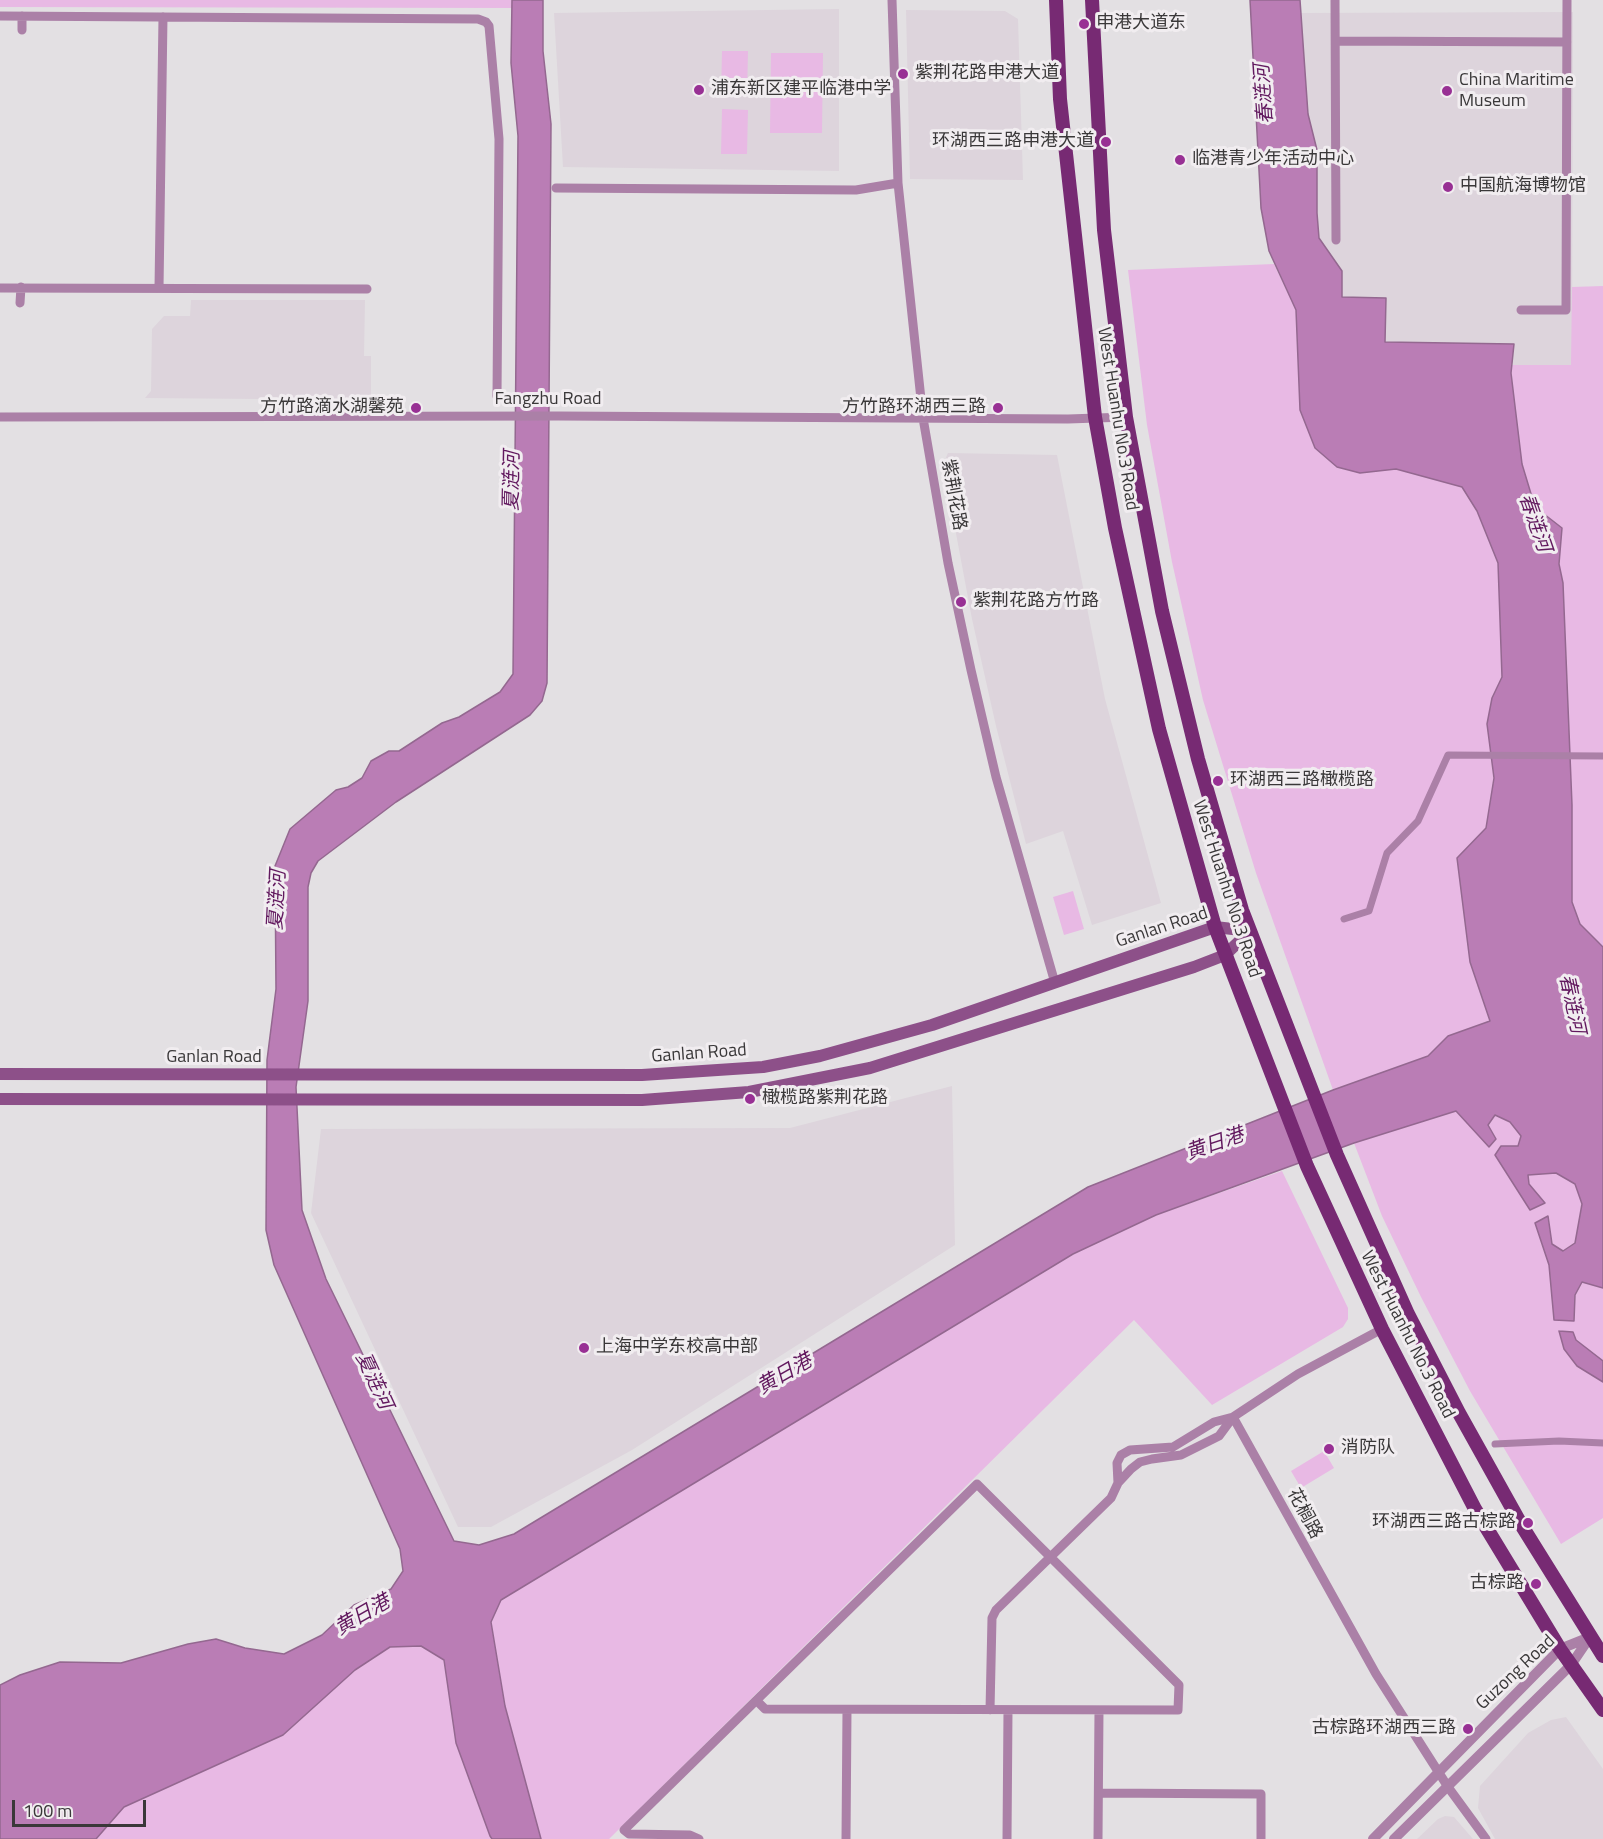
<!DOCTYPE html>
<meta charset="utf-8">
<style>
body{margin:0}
#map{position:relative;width:1603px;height:1839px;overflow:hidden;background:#e3e0e3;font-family:"Titillium Web",sans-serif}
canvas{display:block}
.scale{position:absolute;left:12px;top:1800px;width:134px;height:27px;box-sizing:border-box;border:3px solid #3a3839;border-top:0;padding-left:8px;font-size:18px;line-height:21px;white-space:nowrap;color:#3a3839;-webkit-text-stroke:4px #f1edf0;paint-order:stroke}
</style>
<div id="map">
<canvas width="1603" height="1839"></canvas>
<div class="scale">100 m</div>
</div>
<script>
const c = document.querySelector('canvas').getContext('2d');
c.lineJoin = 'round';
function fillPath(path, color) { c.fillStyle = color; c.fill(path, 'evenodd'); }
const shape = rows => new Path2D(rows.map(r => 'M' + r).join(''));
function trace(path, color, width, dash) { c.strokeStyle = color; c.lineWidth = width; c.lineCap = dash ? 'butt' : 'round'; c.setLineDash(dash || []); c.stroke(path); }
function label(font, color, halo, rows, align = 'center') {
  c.font = font + ' "Titillium Web","Noto Sans SC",sans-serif'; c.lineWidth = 6; c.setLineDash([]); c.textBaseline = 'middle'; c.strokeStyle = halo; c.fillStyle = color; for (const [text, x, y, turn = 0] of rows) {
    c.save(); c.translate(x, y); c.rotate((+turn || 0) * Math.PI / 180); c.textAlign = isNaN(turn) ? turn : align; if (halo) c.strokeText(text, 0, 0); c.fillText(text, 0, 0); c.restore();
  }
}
fillPath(shape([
 [839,9,839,171,563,167,554,13],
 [906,10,1005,11,1018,19,1023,180,910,179],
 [1573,12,1572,366,1512,365,1514,344,1384,342,1342,297,1342,271,1319,238,1317,213,1317,150,1308,114,1300,13],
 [191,300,365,300,364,356,371,356,371,400,145,398,151,391,152,329,164,316,190,316],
 [948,453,1057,455,1105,699,1161,903,1092,925,1063,831,1026,844,996,726,972,619,943,464],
 [952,1086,955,1245,632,1450,491,1527,458,1527,311,1213,321,1129,790,1128],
 [1566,1717,1603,1769,1603,1839,1495,1839,1478,1808,1480,1786,1528,1733,1551,1720],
 [1445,1816,1454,1817,1473,1839,1417,1839,1438,1819]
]), '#ddd4dc');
fillPath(shape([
 [0,0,512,0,512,8,0,7],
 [722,51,748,51,747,96,721,95],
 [771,53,823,53,822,133,770,133],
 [722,109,748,110,747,154,721,154],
 [1274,264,1296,310,1300,375,1360,473,1396,469,1462,487,1477,511,1498,563,1502,677,1492,698,1487,724,1494,778,1486,828,1457,858,1470,962,1490,1021,1448,1036,1429,1056,1333,1090,1256,873,1203,700,1172,562,1147,425,1128,270],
 [1603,286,1603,947,1580,924,1572,902,1572,805,1563,583,1559,564,1562,528,1535,507,1522,464,1510,373,1512,365,1571,365,1572,287],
 [1073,891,1084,929,1064,935,1053,897],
 [1456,1111,1488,1125,1495,1114,1510,1122,1521,1136,1518,1146,1495,1155,1545,1203,1529,1184,1528,1175,1556,1173,1575,1184,1582,1204,1575,1243,1563,1251,1552,1244,1548,1216,1535,1223,1549,1265,1555,1320,1574,1321,1575,1295,1582,1282,1603,1288,1603,1361,1576,1340,1577,1366,1603,1382,1603,1518,1561,1544,1470,1391,1421,1297,1382,1216,1354,1143],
 [1282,1171,1348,1308,1348,1319,1343,1327,1212,1405,1134,1320,609,1839,541,1839,505,1706,491,1622,501,1600,1073,1254,1156,1215],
 [1324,1451,1334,1468,1301,1488,1291,1471],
 [421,1646,444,1660,456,1743,492,1839,96,1839,123,1807,176,1782,390,1647]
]), '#e8b9e4');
const water = shape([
 [512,0,543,0,543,51,551,124,547,683,542,701,530,715,396,802,318,861,311,873,308,887,308,1001,296,1087,302,1210,326,1279,454,1541,479,1545,514,1534,1088,1187,1333,1090,1428,1056,1448,1036,1490,1021,1470,962,1457,858,1486,828,1494,778,1487,724,1492,698,1502,677,1498,563,1477,511,1462,487,1396,469,1360,473,1337,467,1315,448,1300,410,1296,310,1269,251,1261,208,1250,0,1300,0,1308,114,1317,150,1317,213,1319,238,1342,271,1342,297,1386,298,1385,342,1514,344,1511,373,1522,464,1535,507,1562,528,1559,564,1563,583,1572,805,1572,902,1580,924,1603,947,1603,1288,1582,1282,1575,1295,1574,1321,1554,1320,1549,1265,1535,1223,1548,1216,1552,1244,1563,1251,1575,1243,1582,1204,1575,1184,1556,1173,1528,1175,1529,1184,1545,1203,1530,1210,1495,1155,1501,1146,1518,1146,1521,1136,1510,1122,1495,1115,1488,1125,1496,1139,1489,1147,1456,1111,1354,1143,1156,1215,1073,1254,501,1600,491,1622,505,1706,541,1839,492,1839,490,1836,456,1743,444,1660,421,1646,390,1647,355,1670,283,1735,124,1807,96,1839,0,1839,0,1685,20,1675,60,1662,121,1663,188,1644,216,1639,245,1648,284,1654,322,1635,354,1605,391,1589,403,1571,400,1549,274,1265,266,1230,267,1060,276,989,275,866,290,829,336,790,348,787,362,778,371,761,389,751,399,751,442,723,459,717,500,692,513,674,518,136,511,63,512,0],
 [1559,1331,1573,1332,1576,1340,1603,1361,1603,1382,1577,1366,1564,1349,1559,1331]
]);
fillPath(water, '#ba7db5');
trace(water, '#946890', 1.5);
trace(shape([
 [1344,919,1369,911,1387,853,1418,821,1448,755,1603,756],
 [1495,1444,1559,1441,1603,1443]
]), '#ab80a7', 7);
trace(shape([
 [892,0,898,183,923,418,948,563,971,670,996,777,1055,983],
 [1335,0,1336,240],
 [0,16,478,19,486,22,489,26,499,139,497,396],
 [22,16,22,30],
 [1336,41,1567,42],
 [556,188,856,190,898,183],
 [0,288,367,289],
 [159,288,163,17],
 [20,303,21,287],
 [1521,310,1566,310,1567,0],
 [0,417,558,416,1068,419,1126,417],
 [1382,1329,1298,1374,1233,1417,1376,1674,1448,1787,1486,1839],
 [1118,1483,1117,1463,1121,1455,1130,1450,1173,1447,1214,1422,1233,1417],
 [990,1710,992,1618,996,1610,1111,1498,1118,1483,1131,1469,1140,1462,1152,1459,1181,1455,1219,1436,1233,1417],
 [1099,1793,1261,1794,1261,1839],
 [699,1839,690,1835,629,1834,624,1830,977,1484,1179,1685,1178,1710,765,1709,758,1702],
 [846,1839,847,1710],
 [1007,1839,1008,1710],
 [1098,1839,1099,1710]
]), '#ab80a7', 9);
trace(shape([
 [1373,1839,1560,1649,1590,1637],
 [1394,1839,1571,1665,1590,1637]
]), '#ab80a7', 10);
trace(shape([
 [0,1074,642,1075,763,1067,820,1056,932,1025,1215,927,1250,931],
 [0,1099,642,1100,749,1092,870,1068,1194,967,1225,955,1250,931]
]), '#8d5089', 12);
trace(shape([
 [1056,0,1060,99,1095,417,1115,528,1159,729,1215,927,1307,1166,1382,1329,1475,1509,1560,1649,1603,1710],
 [1092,0,1104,230,1126,417,1162,611,1198,759,1242,910,1337,1155,1408,1314,1459,1413,1522,1526,1603,1656]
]), '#772a73', 14);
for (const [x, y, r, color] of [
 [1084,24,6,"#983094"],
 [903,74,6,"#983094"],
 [699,90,6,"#983094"],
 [1447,91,6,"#983094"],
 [1106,142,6,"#983094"],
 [1180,160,6,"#983094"],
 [1448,187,6,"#983094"],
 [416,408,6,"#983094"],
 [998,408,6,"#983094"],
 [961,602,6,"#983094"],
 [1218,781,6,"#983094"],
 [750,1099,6,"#983094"],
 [584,1348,6,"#983094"],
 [1329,1449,6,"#983094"],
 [1528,1523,6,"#983094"],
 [1536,1584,6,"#983094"],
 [1468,1729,6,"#983094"]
]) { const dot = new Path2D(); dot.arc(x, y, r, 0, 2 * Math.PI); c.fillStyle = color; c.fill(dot); trace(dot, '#f1edf0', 2); }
label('18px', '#3a3839', '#f1edf0', [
 ["申港大道东",1096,24],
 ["紫荆花路申港大道",915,74],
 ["China Maritime",1459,81],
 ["Museum",1459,102],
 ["浦东新区建平临港中学",711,90],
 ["环湖西三路申港大道",1094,142,"right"],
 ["临港青少年活动中心",1192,160],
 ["中国航海博物馆",1460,187],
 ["方竹路滴水湖馨苑",404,408,"right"],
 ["方竹路环湖西三路",986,408,"right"],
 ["紫荆花路方竹路",973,602],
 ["环湖西三路橄榄路",1230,781],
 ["橄榄路紫荆花路",762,1099],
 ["上海中学东校高中部",596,1348],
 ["消防队",1341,1449],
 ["环湖西三路古棕路",1516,1523,"right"],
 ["古棕路",1524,1584,"right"],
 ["古棕路环湖西三路",1456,1729,"right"]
], 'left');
label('18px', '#3a3839', '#f1edf0', [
 ["Fangzhu Road",548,400],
 ["West Huanhu No.3 Road",1117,419,81],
 ["紫荆花路",953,495,80],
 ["West Huanhu No.3 Road",1226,889,72],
 ["Ganlan Road",1162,928,-18],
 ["Ganlan Road",699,1054,-4],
 ["Ganlan Road",214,1058],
 ["West Huanhu No.3 Road",1407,1335,63],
 ["花榈路",1304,1514,62],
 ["Guzong Road",1516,1673,-43]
]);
label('italic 20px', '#62195f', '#f1edf0', [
 ["春涟河",1265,94,-94],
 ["夏涟河",513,481,-89],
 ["春涟河",1534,523,71],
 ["夏涟河",278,900,-87],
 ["春涟河",1571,1004,78],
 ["黄日港",1215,1145,-19],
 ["黄日港",785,1375,-30],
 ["夏涟河",373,1381,65],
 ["黄日港",363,1616,-30]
]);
</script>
